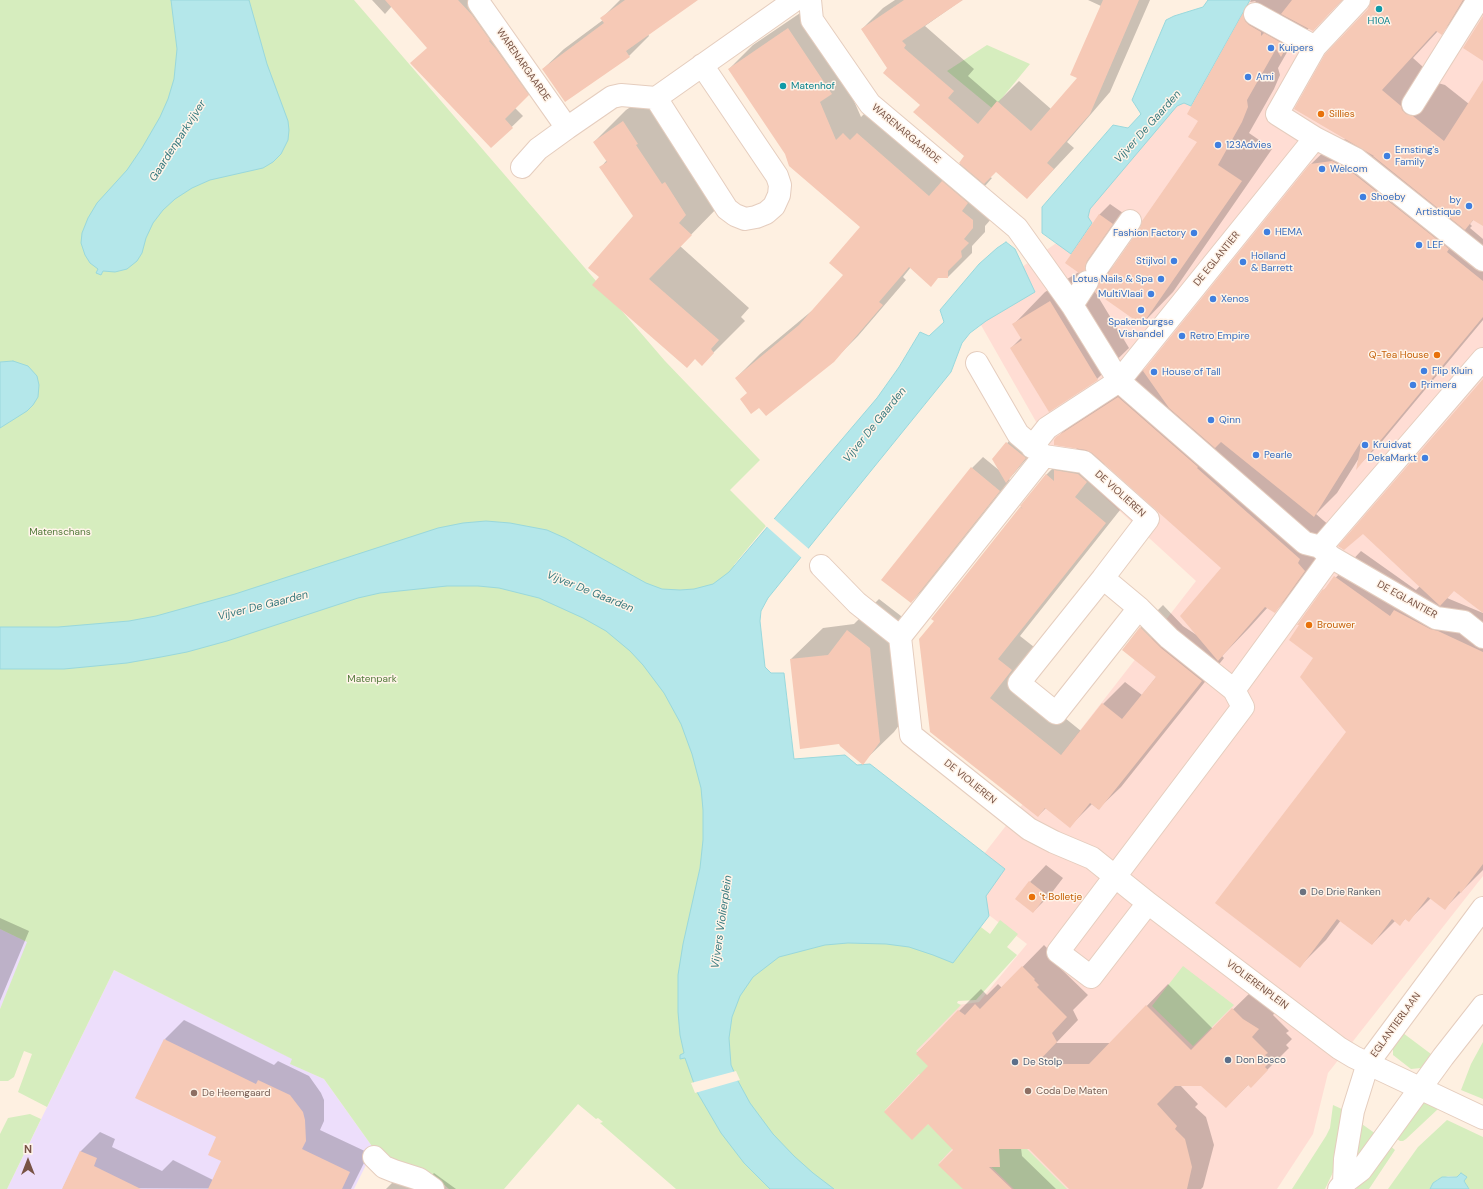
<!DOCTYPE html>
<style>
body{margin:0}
#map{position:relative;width:1483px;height:1189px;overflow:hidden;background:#fef0e1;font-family:"DM Sans",sans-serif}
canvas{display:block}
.north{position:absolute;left:8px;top:1141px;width:40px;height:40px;-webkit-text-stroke:3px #fff4e9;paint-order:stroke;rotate:0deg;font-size:11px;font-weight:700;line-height:16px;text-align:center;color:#785345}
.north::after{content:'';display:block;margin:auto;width:14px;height:18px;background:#785345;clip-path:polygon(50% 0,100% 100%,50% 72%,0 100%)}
</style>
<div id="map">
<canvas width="1483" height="1189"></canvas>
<div class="north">N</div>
</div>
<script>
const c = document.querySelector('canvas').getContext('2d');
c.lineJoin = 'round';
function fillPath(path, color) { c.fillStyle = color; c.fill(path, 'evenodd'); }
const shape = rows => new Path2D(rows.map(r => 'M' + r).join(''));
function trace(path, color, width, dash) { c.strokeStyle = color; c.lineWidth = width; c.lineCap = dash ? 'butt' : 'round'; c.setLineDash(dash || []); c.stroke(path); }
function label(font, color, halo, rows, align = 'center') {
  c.font = font + ' "DM Sans",sans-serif'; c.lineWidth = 3; c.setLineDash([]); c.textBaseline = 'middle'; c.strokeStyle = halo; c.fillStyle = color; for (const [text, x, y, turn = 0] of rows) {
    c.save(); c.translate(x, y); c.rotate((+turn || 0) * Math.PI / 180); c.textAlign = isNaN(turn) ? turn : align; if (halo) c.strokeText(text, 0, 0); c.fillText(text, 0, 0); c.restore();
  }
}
fillPath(shape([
 [1232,0,1483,0,1483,876,1328,1073,1313,1134,1277,1189,933,1189,856,1111,958,1005,979,1002,1027,944,956,890,1196,581,1051,448,969,304,1065,237]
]), '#ffddd4');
fillPath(shape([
 [0,929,28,942,0,1009],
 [114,970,293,1059,291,1064,324,1079,374,1149,354,1189,7,1189]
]), '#eddefb');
fillPath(shape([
 [0,0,354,0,665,361,760,460,730,490,766,526,734,565,755,754,990,934,1000,920,1018,934,1007,947,1017,955,976,1000,958,1001,957,1003,961,1005,916,1051,934,1069,924,1079,919,1074,885,1110,913,1137,927,1123,953,1148,939,1163,965,1189,676,1189,600,1123,603,1122,598,1118,596,1119,578,1104,504,1189,449,1189,431,1173,426,1177,374,1149,324,1079,290,1064,292,1059,114,970,47,1107,18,1092,32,1054,24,1051,14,1077,8,1081,0,1081,0,1009,27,942,0,929],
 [987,45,1030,64,993,109,947,71],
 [1183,966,1234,1005,1193,1046,1152,1006],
 [1403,1033,1431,1054,1421,1068,1411,1069,1393,1055,1393,1048],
 [1483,1042,1483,1099,1461,1090,1471,1064],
 [1421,1103,1427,1103,1438,1109,1406,1139,1403,1141,1400,1141,1393,1136],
 [1333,1105,1344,1110,1334,1170,1327,1185,1325,1189,1292,1189,1326,1136,1330,1128],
 [30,1114,41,1119,7,1189,0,1189,0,1134,8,1118],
 [1447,1120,1483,1137,1483,1189,1469,1189,1464,1181,1458,1177,1448,1176,1437,1180,1430,1189,1388,1189,1418,1147],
 [1000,1122,1067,1189,1014,1189,974,1150],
 [1359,1122,1376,1134,1355,1168],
 [1387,1143,1395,1150,1369,1189,1356,1189]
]), '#d6edbe');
const water = shape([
 [171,0,249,0,267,64,288,121,289,130,288,140,281,154,273,162,263,168,210,180,192,188,175,199,163,210,153,223,146,238,142,253,137,261,127,269,115,272,103,271,101,275,96,273,98,269,90,263,85,255,81,243,82,233,88,218,97,203,127,170,142,148,160,117,168,99,174,79,177,49,171,0],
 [1208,0,1250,0,1191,106,1184,103,1177,106,1090,209,1088,217,1092,223,1071,254,1042,233,1042,207,1113,125,1128,128,1141,114,1132,100,1166,20,1174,16,1203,7,1208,0],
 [1006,242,1015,249,1035,292,986,321,970,333,962,343,951,372,768,598,761,611,760,621,765,667,771,673,784,673,794,759,845,755,857,765,870,764,1005,869,986,896,989,916,953,963,933,955,909,947,886,944,848,943,825,945,779,957,753,977,740,996,732,1017,729,1038,731,1065,738,1081,750,1103,773,1134,794,1156,813,1173,834,1189,770,1189,744,1163,721,1133,697,1092,685,1058,680,1059,680,1055,684,1053,680,1035,678,1012,678,975,683,944,700,868,703,840,703,810,701,788,692,754,681,724,664,693,643,665,630,651,606,631,583,618,539,598,499,588,478,586,447,586,380,593,358,598,227,641,187,652,161,657,127,663,64,669,0,669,0,627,58,627,129,621,156,616,235,594,438,528,463,523,486,521,510,523,547,530,565,538,646,583,662,589,680,590,694,589,713,584,729,572,877,398,899,367,920,332,929,336,944,322,940,310,979,264,997,248,1006,242],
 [13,361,28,366,37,376,39,385,38,397,33,405,27,411,0,428,0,362,13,361],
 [1461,1173,1467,1177,1464,1181,1469,1189,1430,1189,1433,1183,1442,1177,1457,1177,1461,1173]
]);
fillPath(water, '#b4e7ea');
trace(water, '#99d8dc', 1);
fillPath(shape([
 [772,517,810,550,803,559,765,525],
 [736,1071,740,1080,695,1093,691,1083]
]), '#fef0e1');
fillPath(shape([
 [372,0,479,0,539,84,515,108,523,116,491,147,428,48,392,6,385,14],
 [620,0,696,0,648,34,649,36,629,56,543,69,564,49,603,20,602,18],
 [895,0,962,0,925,26,974,69,968,76,998,102,1019,81,1051,109,1079,77,1101,6,1088,0,1150,0,1110,92,1067,142,1074,148,1027,198,996,171,990,177,992,178,985,186,997,196,997,202,992,218,985,226,985,232,972,246,972,253,948,277,939,277,911,267,903,277,906,280,858,336,833,361,748,393,736,378,760,354,814,309,844,275,861,227,786,153,729,69,753,45,812,5,861,117,868,110,953,172,961,163,966,156,888,68,862,29,883,8],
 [1251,0,1342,0,1312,30,1309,28,1290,47,1278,68,1280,75,1274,89,1249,133,1272,149,1173,292,1142,324,1100,280,1116,264,1198,142,1199,120,1188,114,1243,14,1256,1,1250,2],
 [1372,0,1474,0,1441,33,1438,31,1413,58,1432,75,1438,83,1445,85,1469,104,1483,82,1483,225,1474,219,1470,224,1472,226,1470,228,1483,239,1483,320,1379,445,1357,467,1359,458,1337,493,1316,514,1331,527,1306,580,1275,611,1268,607,1249,628,1222,656,1224,658,1121,787,1098,809,1092,804,1070,826,1046,808,1038,816,931,731,1020,508,1046,475,1068,453,1071,454,1078,447,1055,440,1086,408,1147,368,1311,164,1335,141,1347,139,1369,9],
 [1106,463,1223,568,1198,636,1183,626,1163,605,1141,627,1123,650,1157,676,1142,695,1125,682,1103,704,1081,731,1012,675,1034,647,1020,636,1128,500,1096,475],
 [655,91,722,203,680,246,749,308,741,317,745,321,702,364,600,277,634,216,601,167,607,160,594,142,626,110],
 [1110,204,1123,213,1098,249,1096,258,1082,270,1129,348,1097,379,1011,348,1022,337,1014,324,1045,292,1079,272,1099,215],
 [1483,381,1483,612,1454,590,1447,598,1483,613,1483,870,1445,908,1431,898,1409,920,1406,918,1400,924,1395,921,1372,944,1341,920,1326,940,1300,966,1348,731,1300,625,1299,624,1324,590,1361,551,1416,590,1420,586],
 [1018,431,1037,447,1009,479,1010,480,922,591,911,602,972,468,983,457,1000,471,993,459],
 [879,599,901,616,911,709,894,732,862,763,791,659,823,628,854,624],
 [1046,865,1063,878,1050,895,1033,912,1030,882],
 [0,918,29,931,0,1001],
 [1044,945,1056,957,1057,965,1088,995,1073,1010,1078,1020,1056,1043,1111,1043,1168,984,1213,1029,1255,988,1280,1007,1273,1015,1289,1031,1286,1033,1292,1039,1286,1045,1289,1048,1251,1086,1249,1084,1226,1107,1202,1085,1180,1085,1198,1104,1195,1107,1206,1117,1214,1145,1203,1187,1201,1189,1071,1189,1029,1148,1021,1148,1022,1156,1056,1189,965,1189,955,1150,930,1066,917,1053,981,989,987,995,998,984,1002,988],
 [184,1020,274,1065,278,1061,309,1076,321,1093,324,1100,324,1121,320,1130,369,1153,351,1189,63,1188,81,1151,100,1132,115,1139,112,1147,162,1171,173,1160,213,1180,222,1161,218,1136,165,1039],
 [409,1166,426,1181,434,1173,456,1189,386,1189]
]), '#0003');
fillPath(shape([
 [385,0,458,0,472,15,490,40,489,41,496,49,529,95,505,119,513,128,491,148,410,63,427,48],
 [625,0,698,0,626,51,630,57,565,102,542,69,604,23,600,18],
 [904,0,963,0,902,41,906,45,904,48,954,91,948,98,978,124,997,101,1031,131,1077,78,1070,75,1103,0,1139,0,1090,114,1047,163,1054,169,1027,199,996,172,984,184,959,163,964,156,913,112,920,105,883,73,887,68,861,29],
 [1292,0,1342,0,1313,31,1281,14],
 [1371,0,1463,0,1442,35,1436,31,1382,90,1401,106,1402,110,1406,114,1413,116,1444,141,1483,80,1483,226,1473,220,1465,230,1373,156,1374,156,1294,109,1325,54,1368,9],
 [1243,13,1245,21,1249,25,1261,32,1261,36,1264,33,1287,46,1281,57,1276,49,1247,100,1248,107,1242,122,1218,165,1242,181,1142,325,1095,292,1099,283,1099,280,1103,279,1107,275,1140,228,1142,221,1197,142,1188,137,1198,121,1187,114],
 [1483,16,1483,61,1463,48],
 [788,28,832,94,820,102,836,140,843,133,850,140,857,133,929,196,942,181,968,203,962,211,973,220,973,228,964,239,969,243,961,251,962,257,948,271,948,278,938,278,931,287,909,267,879,302,883,305,834,362,766,416,759,408,751,414,740,399,747,393,735,378,799,325,843,275,829,263,860,227,789,166,785,154,728,69],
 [623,121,638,144,636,145,662,184,665,182,686,215,679,223,692,235,649,279,719,340,711,349,714,353,702,366,695,359,687,368,592,285,599,277,588,268,633,216,599,167,607,162,593,142],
 [1332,161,1349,170,1449,249,1447,252,1483,281,1483,317,1356,470,1362,440,1314,517,1221,442,1215,448,1169,408,1143,371,1310,164],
 [1099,214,1113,224,1087,261,1085,267,1085,270,1079,273,1065,263],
 [1050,301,1098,380,1049,412,1010,348,1022,340,1012,324],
 [1483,379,1483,613,1454,591,1440,606,1363,534,1344,550,1338,546],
 [1118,397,1198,467,1197,468,1300,559,1298,563,1305,571,1275,613,1265,607,1218,661,1180,616,1221,568,1092,453,1086,450,1054,445,1054,440,1056,437],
 [1006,442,1026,458,1006,483,992,459],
 [971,467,1000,491,911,603,881,580],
 [1054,470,1078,474,1087,482,1075,497,1106,523,998,659,1012,670,990,698,1061,755,1102,703,1122,719,1156,677,1122,650,1140,627,1161,648,1202,681,1099,810,1090,803,1070,828,1045,808,1038,817,930,732,919,639,934,621,931,619,1020,507,1023,509,1020,506,1046,474,1054,481],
 [1334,576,1390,616,1394,610,1430,629,1438,631,1483,652,1483,864,1461,893,1459,891,1445,910,1428,897,1409,922,1405,919,1400,926,1392,919,1372,945,1337,919,1300,968,1215,903,1346,732,1300,677,1313,658,1289,640,1299,625,1297,625,1323,589,1324,590],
 [847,630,870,648,880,742,863,765,840,746,839,744,800,749,790,659,828,655],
 [1029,881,1047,895,1033,913,1015,899],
 [1022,966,1035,979,1034,980,1039,985,1037,987,1067,1017,1052,1033,1057,1042,1036,1064,1089,1064,1146,1005,1191,1050,1232,1008,1243,1019,1259,1029,1252,1037,1268,1053,1265,1055,1271,1061,1265,1067,1268,1070,1251,1088,1248,1085,1226,1108,1201,1086,1175,1086,1157,1104,1177,1126,1175,1129,1185,1139,1192,1167,1187,1189,1069,1189,1029,1149,999,1149,1000,1167,989,1167,1012,1189,963,1189,938,1165,953,1150,928,1124,912,1140,884,1112,928,1066,916,1054,958,1010,965,1015,975,1004,980,1009],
 [164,1039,256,1084,258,1080,290,1095,303,1112,305,1120,306,1141,302,1149,350,1172,342,1189,208,1189,221,1161,208,1155,216,1137,135,1098],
 [80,1151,97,1158,94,1166,141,1189,62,1189]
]), '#f6c9b6');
const minor = shape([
 [810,0,812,20,870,104,1017,228,1072,305,1119,381,1305,543,1321,547,1483,359],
 [479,3,567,128,612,97,621,95,656,98,795,0],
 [1255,14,1315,47,1277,114,1315,138],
 [1315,47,1359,0],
 [656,98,727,209,735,215,745,219,756,217,766,213,774,206,779,195,780,185,777,176,702,65],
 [1413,104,1478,0],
 [522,167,538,149,567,128],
 [1097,268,1130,221],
 [1072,305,1087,282],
 [977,363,1018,434,1044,456,1084,462,1148,519,1103,578,1139,608,1169,638,1234,690],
 [1032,447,1047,428,1119,381,1315,138,1356,159,1483,260],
 [1321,548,1331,557,1436,618,1464,622,1483,637],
 [821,566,857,603,900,637,911,735,1029,829,1054,842,1092,858,1148,903,1339,1048,1354,1057,1483,1118],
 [1103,578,1019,683,1056,713,1139,608],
 [900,637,1044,456],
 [1148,903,1091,977,1058,952,1243,707,1234,690,1331,557],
 [374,1157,384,1167,394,1171,419,1179,433,1189],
 [1344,1183,1345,1159,1353,1111,1368,1063,1483,908],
 [1339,1189,1344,1183,1361,1170,1443,1057,1483,1006]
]);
trace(minor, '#e5cdbe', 24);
trace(minor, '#fff', 22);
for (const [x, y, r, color] of [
 [1379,9,4,"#0f9aa8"],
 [1271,48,4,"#3f7fe0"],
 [1248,77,4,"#3f7fe0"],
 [783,86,4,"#0f9aa8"],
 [1321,114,4,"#e8710a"],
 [1218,145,4,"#3f7fe0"],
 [1387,156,4,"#3f7fe0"],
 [1322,169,4,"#3f7fe0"],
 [1363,197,4,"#3f7fe0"],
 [1469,206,4,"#3f7fe0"],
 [1267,232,4,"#3f7fe0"],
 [1194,233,4,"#3f7fe0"],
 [1419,245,4,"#3f7fe0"],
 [1174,261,4,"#3f7fe0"],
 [1243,262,4,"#3f7fe0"],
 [1161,279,4,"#3f7fe0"],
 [1151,294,4,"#3f7fe0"],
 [1213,299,4,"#3f7fe0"],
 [1141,310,4,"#3f7fe0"],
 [1182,336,4,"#3f7fe0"],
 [1437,355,4,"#e8710a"],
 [1424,371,4,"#3f7fe0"],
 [1154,372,4,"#3f7fe0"],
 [1413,385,4,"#3f7fe0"],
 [1211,420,4,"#3f7fe0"],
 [1365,445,4,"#3f7fe0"],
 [1256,455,4,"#3f7fe0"],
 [1425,458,4,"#3f7fe0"],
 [1309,625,4,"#e8710a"],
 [1303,892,4,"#6b7280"],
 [1032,897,4,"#e8710a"],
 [1228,1060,4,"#5c6f8a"],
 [1015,1062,4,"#5c6f8a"],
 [1028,1091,4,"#8d6e63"],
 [194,1093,4,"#8d6e63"]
]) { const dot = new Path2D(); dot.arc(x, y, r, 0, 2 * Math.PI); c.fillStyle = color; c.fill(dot); trace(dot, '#fff4e9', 1.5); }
label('10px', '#0d838f', '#fff4e9', [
 ["H10A",1379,21],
 ["Matenhof",791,86,"left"]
]);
label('10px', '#366cbe', '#fff4e9', [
 ["Kuipers",1279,48],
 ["Ami",1256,77],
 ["123Advies",1226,145],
 ["Ernsting's",1395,150],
 ["Family",1395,162],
 ["Welcom",1330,169],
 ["Shoeby",1371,197],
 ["by",1461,200,"right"],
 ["Artistique",1461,212,"right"],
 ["HEMA",1275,232],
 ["Fashion Factory",1186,233,"right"],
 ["LEF",1427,245],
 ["Holland",1251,256],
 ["& Barrett",1251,268],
 ["Stijlvol",1166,261,"right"],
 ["Lotus Nails & Spa",1153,279,"right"],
 ["MultiVlaai",1143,294,"right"],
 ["Xenos",1221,299],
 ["Spakenburgse",1141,322,"center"],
 ["Vishandel",1141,334,"center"],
 ["Retro Empire",1190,336],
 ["Flip Kluin",1432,371],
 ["House of Tall",1162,372],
 ["Primera",1421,385],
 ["Qinn",1219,420],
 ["Kruidvat",1373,445],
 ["Pearle",1264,455],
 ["DekaMarkt",1417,458,"right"]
], 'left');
label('10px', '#785345', '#fff4e9', [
 ["WARENARGAARDE",523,65,55],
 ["WARENARGAARDE",906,134,40],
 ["DE EGLANTIER",1217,259,-51],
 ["DE VIOLIEREN",1120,494,42],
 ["DE EGLANTIER",1407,600,29],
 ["DE VIOLIEREN",970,782,39],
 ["VIOLIERENPLEIN",1257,985,37],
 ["EGLANTIERLAAN",1396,1025,-54]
]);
label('10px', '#c56008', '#fff4e9', [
 ["Sillies",1329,114],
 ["Q-Tea House",1429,355,"right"],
 ["Brouwer",1317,625],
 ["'t Bolletje",1040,897]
], 'left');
label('10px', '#52793a', '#fff4e9', [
 ["Matenschans",60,532],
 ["Matenpark",372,679]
]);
label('10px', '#5b616d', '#fff4e9', [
 ["De Drie Ranken",1311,892]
], 'left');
label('10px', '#4e5e75', '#fff4e9', [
 ["Don Bosco",1236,1060],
 ["De Stolp",1023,1062]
], 'left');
label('10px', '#785e54', '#fff4e9', [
 ["Coda De Maten",1036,1091],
 ["De Heemgaard",202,1093]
], 'left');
label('italic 11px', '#377a7f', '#fff4e9', [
 ["Vijver De Gaarden",1148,127,-48],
 ["Gaardenparkvijver",178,141,-57],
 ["Vijver De Gaarden",875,425,-51],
 ["Vijver De Gaarden",590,592,22],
 ["Vijver De Gaarden",263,606,-14],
 ["Vijvers Violierplein",722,922,-82]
]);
</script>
